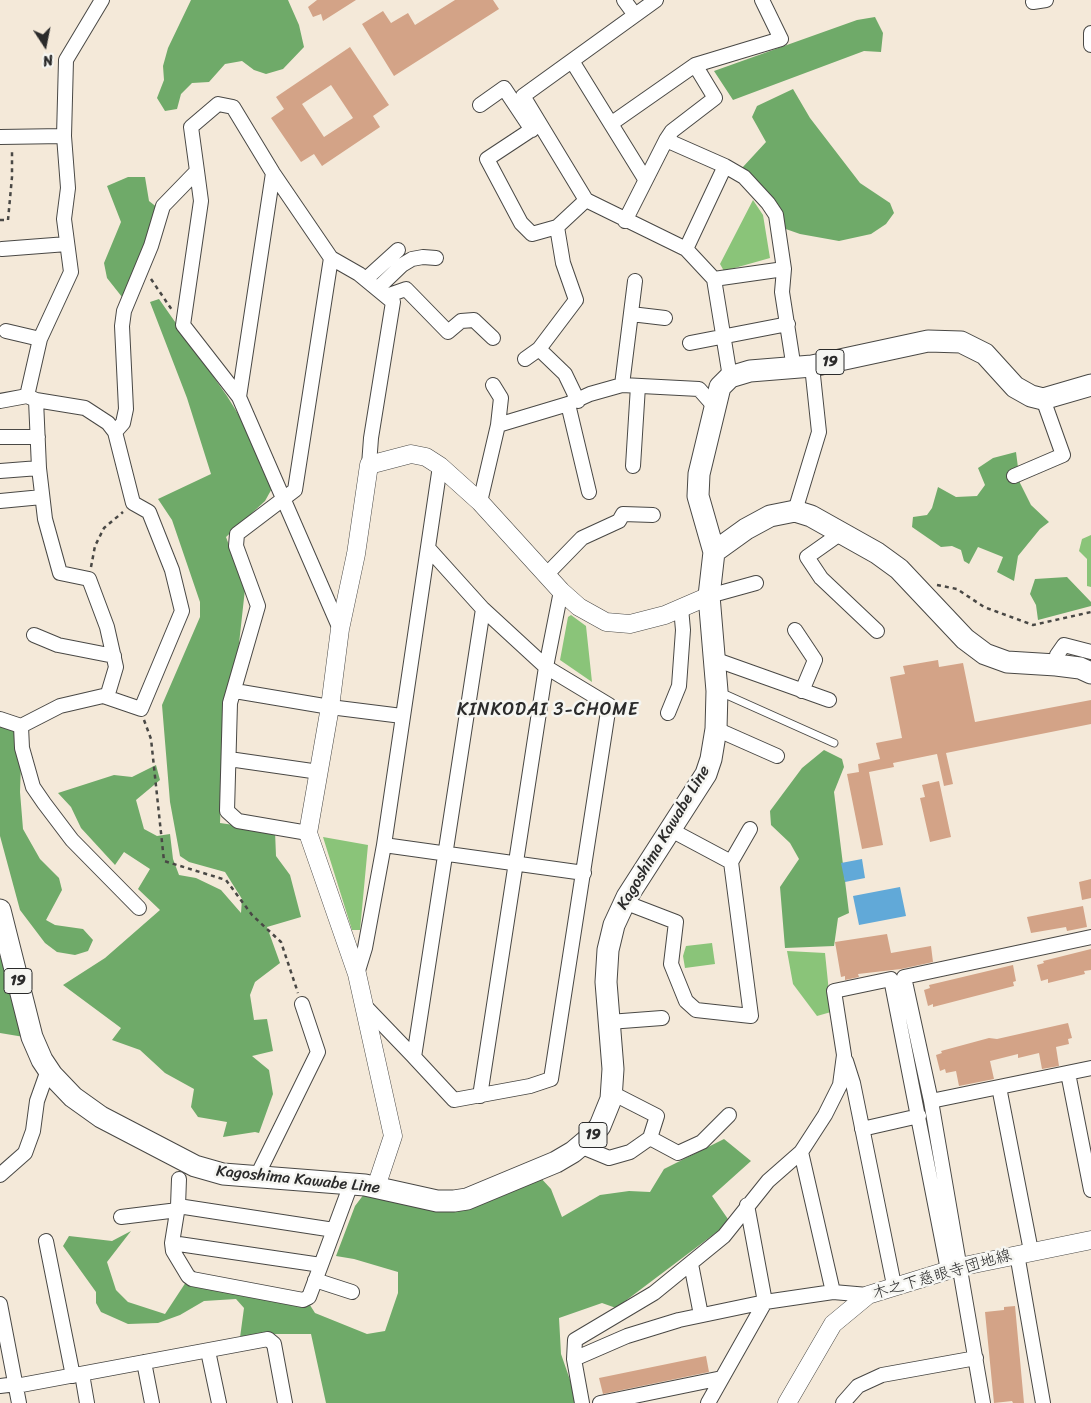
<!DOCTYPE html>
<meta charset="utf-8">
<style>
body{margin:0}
#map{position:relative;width:1091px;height:1403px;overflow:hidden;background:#f4e9d9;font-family:Sriracha,sans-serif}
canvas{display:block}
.north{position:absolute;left:20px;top:20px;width:50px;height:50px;-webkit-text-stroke:4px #f6f6f2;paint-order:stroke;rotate:169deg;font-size:14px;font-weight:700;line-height:20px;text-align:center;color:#2b2b2b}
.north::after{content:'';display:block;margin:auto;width:18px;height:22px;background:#2b2b2b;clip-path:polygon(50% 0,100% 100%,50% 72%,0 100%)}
</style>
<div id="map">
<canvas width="1091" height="1403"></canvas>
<div class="north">N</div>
</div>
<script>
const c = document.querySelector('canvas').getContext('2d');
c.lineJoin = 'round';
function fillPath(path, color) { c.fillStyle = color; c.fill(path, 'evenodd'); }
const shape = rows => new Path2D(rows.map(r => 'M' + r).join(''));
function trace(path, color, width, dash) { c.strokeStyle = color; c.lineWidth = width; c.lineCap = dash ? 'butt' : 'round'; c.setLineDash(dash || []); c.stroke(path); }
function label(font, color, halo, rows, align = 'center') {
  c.font = font + ' Sriracha,"Klee One",sans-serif'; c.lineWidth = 5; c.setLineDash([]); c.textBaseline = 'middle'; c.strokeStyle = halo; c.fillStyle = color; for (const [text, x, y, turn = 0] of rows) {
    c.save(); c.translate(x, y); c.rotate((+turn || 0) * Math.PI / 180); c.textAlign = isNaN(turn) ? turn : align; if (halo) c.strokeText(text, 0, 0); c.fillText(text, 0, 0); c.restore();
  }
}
fillPath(shape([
 [753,200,763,215,770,258,724,271,720,264],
 [1091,535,1091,587,1087,586,1087,559,1079,551,1082,539],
 [571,615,586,626,592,682,560,660,568,617],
 [323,837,368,845,360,930,352,930],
 [712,943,715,964,685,968,683,956,686,946],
 [787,951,825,953,831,1012,817,1016,793,984]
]), '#8ac479');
fillPath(shape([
 [191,0,288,0,299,25,304,47,283,69,266,74,254,70,242,61,225,64,209,82,192,83,181,94,177,109,165,111,157,98,164,80,163,66,168,48],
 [875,17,883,33,881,52,864,51,733,100,714,71,857,20],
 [793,89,810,118,860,183,890,203,894,213,886,224,871,234,839,241,800,234,780,227,742,168,766,142,752,117,757,106],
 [128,177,145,177,149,201,163,212,122,297,107,278,104,263,121,222,107,186],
 [159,299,227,396,259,448,275,483,265,501,226,537,245,589,237,662,225,704,220,823,275,831,276,856,290,875,301,917,267,927,280,963,255,982,250,995,254,1020,267,1019,273,1051,252,1056,269,1070,273,1094,259,1133,255,1132,223,1137,227,1122,198,1117,191,1107,194,1089,165,1073,140,1050,112,1040,121,1028,63,985,105,958,160,910,138,889,150,869,124,852,115,865,81,828,71,807,58,793,114,775,132,777,156,765,160,780,136,800,144,829,157,836,170,834,173,859,179,875,196,878,221,890,241,913,242,899,225,872,189,862,180,856,170,802,162,705,200,617,200,602,172,520,158,499,211,474,187,398,150,302],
 [1016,452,1020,483,1031,505,1049,522,1040,529,1018,556,1014,581,997,572,1003,557,978,547,969,564,964,561,961,550,952,546,941,547,912,527,913,517,927,515,932,508,938,487,956,497,977,496,985,485,978,468,993,458],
 [1067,577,1091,602,1091,606,1038,620,1036,605,1030,594,1035,579],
 [0,722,22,735,20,792,23,829,40,859,59,878,62,890,46,920,55,925,83,929,93,940,88,951,75,955,57,952,45,943,20,910,0,836],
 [824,750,842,759,844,767,834,792,849,913,838,918,834,946,785,948,780,887,799,859,790,843,771,825,770,811,802,768],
 [0,958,4,958,24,1037,0,1033],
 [724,1139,751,1161,712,1196,730,1222,616,1308,602,1303,559,1318,561,1354,578,1403,326,1403,311,1334,256,1334,239,1345,244,1308,236,1299,204,1301,180,1315,158,1323,128,1324,101,1312,96,1303,96,1292,63,1246,69,1236,112,1241,131,1231,107,1262,116,1290,128,1302,165,1314,186,1282,308,1302,315,1313,367,1334,385,1331,398,1293,398,1272,354,1259,336,1256,355,1206,364,1194,430,1209,539,1176,551,1189,562,1217,600,1195,629,1191,650,1192,664,1169]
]), '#6faa69');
fillPath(shape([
 [862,859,865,878,845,882,841,863],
 [900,887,906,916,859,925,853,896]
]), '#61a9d8');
fillPath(shape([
 [317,0,356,0,323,21,321,14,313,17,308,7],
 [455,0,493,0,499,9,394,76,362,24,383,11,391,23,408,13,415,25],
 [350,47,389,105,373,116,380,127,322,166,314,154,301,162,271,118,284,109,276,97],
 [331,85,353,118,324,137,302,104],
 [938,660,939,667,963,663,975,722,1091,700,1091,724,946,753,953,784,944,786,937,754,893,763,894,767,869,772,883,845,862,849,847,774,859,772,858,764,880,759,876,743,902,738,890,677,905,674,903,666],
 [939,781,951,837,930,842,920,798,925,797,922,785],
 [1091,879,1091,898,1082,900,1079,882],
 [1083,906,1087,927,1067,931,1066,927,1031,933,1027,917],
 [887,934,891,953,931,946,933,962,901,969,858,974,859,977,845,980,845,976,841,977,835,942],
 [1091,949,1091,970,1084,971,1085,974,1048,983,1048,979,1041,981,1037,965,1044,963,1043,961],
 [1013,965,1016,981,1013,982,1014,986,933,1007,933,1004,928,1006,924,990,930,988,929,985],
 [1068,1023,1072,1038,1068,1039,1069,1044,1056,1047,1059,1066,1042,1069,1039,1053,1018,1058,1018,1054,990,1061,994,1079,959,1086,956,1071,946,1073,945,1069,940,1071,936,1055,942,1053,941,1051,989,1038,997,1039],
 [1015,1306,1024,1403,1013,1403,1012,1401,994,1403,985,1312,1004,1310,1004,1307],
 [706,1356,709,1372,603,1394,599,1378]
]), '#d3a387');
const service = shape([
 [720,692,834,743]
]);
const minor = shape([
 [624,0,635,15],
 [656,0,523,96,586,200,686,249,714,279,730,377],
 [1033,2,1046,0],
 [1091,33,1091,45],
 [572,61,645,179],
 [480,105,504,88,532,130],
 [612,123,695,65,781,39,762,0],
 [540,124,487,159,521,223,532,234,557,227,586,200],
 [64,136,66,60,102,0],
 [0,137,64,136,68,188,64,219,71,272,40,339,27,396],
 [666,140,672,131,715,98,695,65],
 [197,171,201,201,183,325,239,397,340,629],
 [625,221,666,140,725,166,744,177,768,203,776,215,784,269],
 [557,227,563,263,576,300,539,349,565,374,578,401],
 [2,249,67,244],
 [686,249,725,166],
 [366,279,398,250],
 [714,279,784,269,782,292,794,369],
 [377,289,402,265,412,259,423,257,436,258],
 [386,296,406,289,448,332,461,321,474,320,493,338],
 [631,314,665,318],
 [6,331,40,339],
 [690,343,788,324],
 [525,359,539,349],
 [493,385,501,398,498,425],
 [622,385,635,281],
 [239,397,273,173],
 [36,400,39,468,45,519,60,573,89,579,107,627,116,667,107,697],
 [0,401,27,396,36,400,85,408,108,423,115,432,133,503,149,512,172,570,182,611,141,709,103,696,60,706,21,726],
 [568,404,589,492],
 [115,432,123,423,126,409,122,326,124,311,151,246,163,206,197,171,191,127,218,104,233,107,273,173,331,258,359,274,393,302,371,438,369,465],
 [0,437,38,437],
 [633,466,638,386],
 [0,471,39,468],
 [1014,476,1063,455,1043,399],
 [0,501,42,497],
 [480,502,498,425,568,404,590,394,622,385,699,389,714,406],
 [795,511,819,432,812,366],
 [841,533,807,557,821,578,877,631],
 [428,548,483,609,546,667,609,705,551,1079,530,1086,454,1100,414,1057,483,609],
 [546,575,582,538,619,521,623,514,653,515],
 [709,596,756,583],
 [795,630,815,660,802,691],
 [34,635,58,645,114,656],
 [714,659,829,700],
 [1056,665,1057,655,1064,645,1091,652],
 [235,691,330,707,402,716],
 [668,713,679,686,683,630,681,608],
 [0,719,21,726,22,748,33,787,44,803,72,840,139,908],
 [716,729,777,756],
 [229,759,319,772],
 [308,833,238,821,227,811,230,703,258,606,236,546,237,534,295,490,331,258],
 [384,845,584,873],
 [731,862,750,829],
 [624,902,676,922,671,964,686,1001,696,1010,751,1016,731,862,671,830],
 [357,974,365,948,384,845,440,466],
 [364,1005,414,1057],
 [609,1022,662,1018],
 [846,1061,853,1083,894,1285],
 [1068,1073,1091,1190],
 [999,1087,1031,1251],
 [480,1096,546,667,561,591],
 [931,1101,1091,1068],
 [862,1129,919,1116],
 [650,1138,678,1153,702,1142,729,1115],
 [580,1146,609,1158,630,1152,650,1138,657,1116,612,1093],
 [801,1152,833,1292],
 [0,1175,25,1153,33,1131,37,1101,48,1070],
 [256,1178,318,1052,302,1004],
 [178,1206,179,1179],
 [121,1217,178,1210],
 [334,1230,178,1206,172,1243,321,1265,351,1184],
 [46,1241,73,1376],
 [172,1243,173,1251,188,1276,192,1279,303,1300,309,1297,321,1265],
 [1017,1254,1043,1403],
 [691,1264,701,1315],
 [315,1280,352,1292],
 [0,1304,19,1403],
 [208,1351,219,1403],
 [574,1359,627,1336,679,1320,765,1302,833,1292,868,1295],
 [144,1362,152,1403],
 [82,1374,87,1403],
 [0,1386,16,1384],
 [16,1386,268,1339,274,1344,285,1403],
 [582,1403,574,1359,575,1340,654,1293,724,1236,768,1181,801,1152,825,1115,840,1085,844,1055,834,991,891,979,948,1270],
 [600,1403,722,1378],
 [708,1403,765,1302,747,1205],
 [843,1403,858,1386,882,1375,976,1358],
 [983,1403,931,1101,904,977,1091,937]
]);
const tertiary = shape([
 [376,1187,393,1136,357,974,308,833,330,707,340,629,356,554,369,465,411,454,426,457,440,466,480,502,561,591,579,607,606,622,630,624,665,615,709,596],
 [787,1403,833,1324,868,1295,959,1267,1091,1240]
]);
const primary = shape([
 [714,552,746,529,770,516,795,511,811,516,877,553,899,569,965,639,985,654,1007,662,1056,665,1080,668,1091,673],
 [0,910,32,1037,42,1060,52,1075,73,1097,101,1117,195,1166,223,1174,365,1185,437,1201,454,1201,467,1199,556,1162,573,1152,592,1136,600,1126,611,1099,613,1069,606,982,608,950,614,925,627,897,706,774,711,759,716,729,717,691,709,596,714,552,698,496,699,474,720,387,730,377,750,371,812,366,928,341,961,342,985,354,1015,387,1031,396,1043,399,1091,385]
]);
trace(service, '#494845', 9);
trace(minor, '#494845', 16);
trace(tertiary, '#494845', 19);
trace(primary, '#494845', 23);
trace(shape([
 [0,220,8,220,12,177,12,149],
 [151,279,172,310],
 [91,567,95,546,104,528,123,512],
 [937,585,957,589,984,607,1033,625,1091,612],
 [144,720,151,739,164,861,226,880,252,915,281,942,298,993]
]), '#494845', 2.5, [4, 4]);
trace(service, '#fff', 7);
trace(minor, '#fff', 14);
trace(tertiary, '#fff', 18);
trace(primary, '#fff', 21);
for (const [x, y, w] of [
 [830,362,28],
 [18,981,28],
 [593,1135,28]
]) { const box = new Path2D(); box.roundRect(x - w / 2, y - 12.5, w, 25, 4); c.fillStyle = '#f6f6f2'; c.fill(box); trace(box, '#2b2b2b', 1); }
label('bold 15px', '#2b2b2b', null, [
 ["19",830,362],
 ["19",18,981],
 ["19",593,1135]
]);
label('16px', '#2b2b2b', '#f6f6f2', [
 ["Kagoshima Kawabe Line",664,838,-59],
 ["Kagoshima Kawabe Line",298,1180,6],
 ["木之下慈眼寺団地線",942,1275,-16]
]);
c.letterSpacing = '1px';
label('18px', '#2b2b2b', '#f6f6f2', [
 ["KINKODAI 3-CHOME",548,710]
]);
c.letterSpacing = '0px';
</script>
